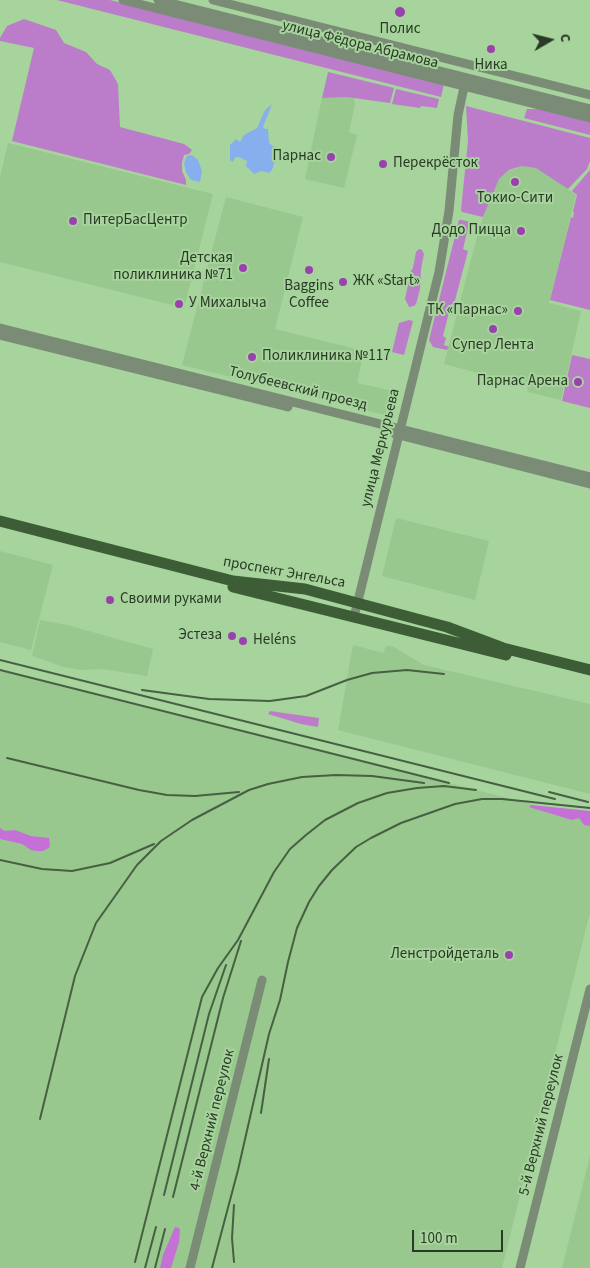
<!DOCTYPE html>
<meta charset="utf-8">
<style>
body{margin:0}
#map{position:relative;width:590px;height:1268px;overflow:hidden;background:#a7d39d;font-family:"Source Sans 3",sans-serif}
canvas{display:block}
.north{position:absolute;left:525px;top:15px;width:50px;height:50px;-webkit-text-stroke:4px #a7d39d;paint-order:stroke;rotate:82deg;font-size:14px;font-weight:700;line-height:20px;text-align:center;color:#293a25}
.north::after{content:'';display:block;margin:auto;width:18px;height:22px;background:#293a25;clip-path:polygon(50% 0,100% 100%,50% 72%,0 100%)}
.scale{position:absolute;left:412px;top:1230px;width:91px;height:22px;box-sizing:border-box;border:2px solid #293a25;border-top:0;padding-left:6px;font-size:15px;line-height:18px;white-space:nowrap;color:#293a25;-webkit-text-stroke:4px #a7d39d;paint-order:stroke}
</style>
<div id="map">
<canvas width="590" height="1268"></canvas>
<div class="north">С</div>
<div class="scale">100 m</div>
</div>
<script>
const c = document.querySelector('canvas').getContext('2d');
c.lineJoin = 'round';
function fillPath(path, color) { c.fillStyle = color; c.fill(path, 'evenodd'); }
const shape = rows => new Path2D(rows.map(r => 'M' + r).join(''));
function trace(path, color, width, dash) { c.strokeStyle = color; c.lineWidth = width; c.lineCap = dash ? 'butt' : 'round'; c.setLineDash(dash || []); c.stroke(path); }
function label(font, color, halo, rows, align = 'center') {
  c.font = font + ' "Source Sans 3",sans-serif'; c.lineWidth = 4; c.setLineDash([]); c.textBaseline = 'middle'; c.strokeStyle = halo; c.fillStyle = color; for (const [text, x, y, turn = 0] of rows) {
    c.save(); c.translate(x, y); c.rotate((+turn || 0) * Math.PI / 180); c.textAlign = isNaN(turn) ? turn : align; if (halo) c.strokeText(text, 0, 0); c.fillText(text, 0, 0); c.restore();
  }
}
fillPath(shape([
 [346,97,354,98,355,104,349,132,357,135,344,188,305,179,322,98],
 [8,143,213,194,184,308,0,262,0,177],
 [522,166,536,168,541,170,576,195,549,303,581,311,561,400,528,392,527,386,444,364,479,229,495,186,499,179,509,171],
 [226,197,303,217,275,329,364,351,357,383,392,391,385,415,182,365],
 [396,518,489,541,475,600,382,576],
 [0,551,53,565,31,650,0,642],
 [40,620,67,625,153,649,147,676,103,669,81,670,64,667,32,656],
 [353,645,383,653,386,646,392,646,424,665,590,704,590,794,338,730],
 [0,669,590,819,590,912,502,1268,0,1268],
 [590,1156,590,1268,562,1268]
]), '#98c88d');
fillPath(shape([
 [57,0,110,0,444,84,441,97],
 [24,19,56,30,64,43,86,52,97,64,110,70,118,84,120,127,184,144,192,150,189,154,184,155,182,163,182,171,186,180,186,185,12,141,34,48,0,41,0,38,7,26],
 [328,72,394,88,390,103,346,97,322,98],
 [396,89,439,99,437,108,421,106,420,108,392,104],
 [466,106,590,138,590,161,587,169,568,189,536,168,522,166,515,168,509,170,499,179,483,217,462,212,461,210,468,141],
 [527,109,541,109,590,121,590,135,524,118],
 [590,170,590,310,550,300,571,217,573,218,574,212,573,211,577,195,572,191],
 [459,220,462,220,477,224,479,227,479,229,477,228,476,225,469,224,463,249,468,251,454,304,451,304,443,336,446,338,444,345,449,347,447,350,433,347,429,340],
 [419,249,422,250,424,254,421,269,420,289,416,304,414,306,409,307,405,299,411,271,413,268,416,252],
 [409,320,413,321,404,355,392,352,399,323],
 [572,355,590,359,590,408,562,401],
 [270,711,319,718,318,727,301,724,268,714]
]), '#bb7dca');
fillPath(shape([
 [531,805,590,811,590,826,584,825,579,818,572,820,529,807],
 [0,828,5,831,15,830,31,836,49,838,50,847,43,851,37,851,31,850,22,844,0,839],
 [175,1227,179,1228,180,1230,179,1242,171,1268,160,1268,163,1255]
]), '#c470d7');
fillPath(shape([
 [272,104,263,127,265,129,268,129,269,143,275,148,274,164,272,170,269,173,261,171,254,174,246,166,247,161,239,157,235,157,233,162,230,160,230,145,236,139,240,142,244,135,257,128,265,110],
 [192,155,198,160,202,171,200,182,191,180,186,172,184,163,187,156]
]), '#87aeed');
trace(shape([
 [123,0,590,118],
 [158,0,590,109],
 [213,0,590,95],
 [0,328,590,477],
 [0,335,288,407],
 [395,434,590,484],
 [354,617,439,272,449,211,458,115,466,78],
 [190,1268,262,980],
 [520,1268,590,989]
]), '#7a8c76', 9);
trace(shape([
 [0,521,233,581,305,589,357,603,447,627,503,648,590,670],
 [233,587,506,655]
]), '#3c5d35', 11);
trace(shape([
 [0,660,555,799],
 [0,670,449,783],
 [142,690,209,699,270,701,306,696,347,680,372,673,407,670,444,674],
 [7,758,139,790,167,795,195,796,239,792],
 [549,792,588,802],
 [0,860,42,869,72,871,110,863,154,844],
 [261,1113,269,1059],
 [40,1119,75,976,96,923,137,865,161,841,192,820,249,790,268,784,302,777,336,775,372,776,424,783],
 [164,1195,209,1014,226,965],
 [173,1197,223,998,241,941],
 [234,1205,232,1238,234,1262],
 [135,1262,202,997,218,968,238,940,274,872,290,849,306,835,325,820,358,803,387,793,417,788,444,786,476,790],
 [145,1268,156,1227],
 [155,1268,165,1229],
 [212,1268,238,1170,269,1034,280,1000,288,962,297,928,309,902,319,886,332,870,356,847,371,838,401,823,455,804,482,799,502,799,590,808]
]), '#475f42', 2);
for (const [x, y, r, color] of [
 [400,12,6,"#9941ad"],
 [491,49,5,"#9941ad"],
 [331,157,5,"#9941ad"],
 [383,164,5,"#9941ad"],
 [515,182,5,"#9941ad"],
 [73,221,5,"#9941ad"],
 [521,231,5,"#9941ad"],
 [243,268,5,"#9941ad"],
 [309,270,5,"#9941ad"],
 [343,282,5,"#9941ad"],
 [179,304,5,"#9941ad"],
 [518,311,5,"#9941ad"],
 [493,329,5,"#9941ad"],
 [252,357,5,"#9941ad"],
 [578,382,5,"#9941ad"],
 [110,600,5,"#9941ad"],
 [232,636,5,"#9941ad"],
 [243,641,5,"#9941ad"],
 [509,955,5,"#9941ad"]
]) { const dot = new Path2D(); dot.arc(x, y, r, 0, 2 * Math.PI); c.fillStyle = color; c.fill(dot); trace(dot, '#a7d39d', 2); }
label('15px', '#293a25', '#a7d39d', [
 ["Полис",400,30,"center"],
 ["Ника",491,66,"center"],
 ["Парнас",321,157],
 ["Перекрёсток",393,164,"left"],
 ["Токио-Сити",515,199,"center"],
 ["ПитерБасЦентр",83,221,"left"],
 ["Додо Пицца",511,231],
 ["Детская",233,259],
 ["поликлиника №71",233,276],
 ["ЖК «Start»",353,282,"left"],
 ["Baggins",309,287,"center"],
 ["Coffee",309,304,"center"],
 ["У Михалыча",189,304,"left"],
 ["ТК «Парнас»",508,311],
 ["Супер Лента",493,346,"center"],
 ["Поликлиника №117",262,357,"left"],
 ["Парнас Арена",568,382],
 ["Своими руками",120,600,"left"],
 ["Эстеза",222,636],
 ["Heléns",253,641,"left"],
 ["Ленстройдеталь",499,955]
], 'right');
label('15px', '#293a25', '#a7d39d', [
 ["улица Фёдора Абрамова",360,45,14],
 ["Толубеевский проезд",298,389,14],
 ["улица Меркурьева",381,448,-76],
 ["проспект Энгельса",284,573,10],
 ["4-й Верхний переулок",213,1120,-76],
 ["5-й Верхний переулок",542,1125,-76]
]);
</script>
